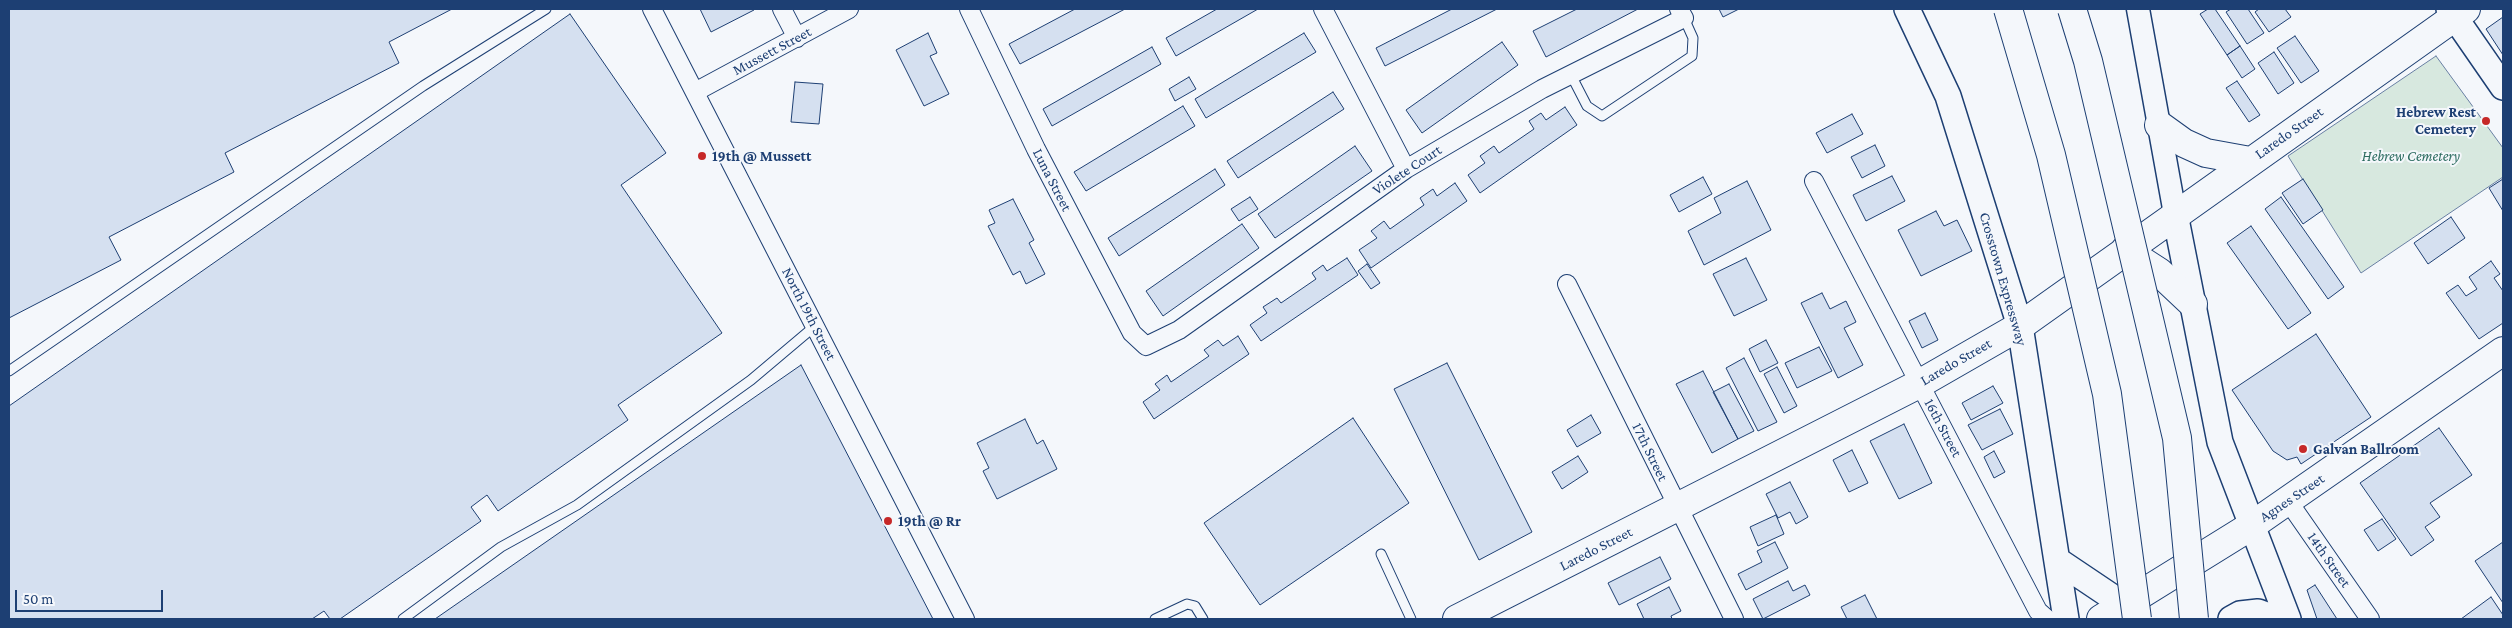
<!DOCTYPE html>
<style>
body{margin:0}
#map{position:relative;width:2512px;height:628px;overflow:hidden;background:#f4f7fb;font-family:"Crimson Pro",serif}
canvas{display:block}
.frame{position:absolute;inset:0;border:10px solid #1d3f73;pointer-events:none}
.scale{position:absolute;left:15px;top:590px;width:148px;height:22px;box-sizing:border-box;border:2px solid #1d3f73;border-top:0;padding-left:6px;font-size:15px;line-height:18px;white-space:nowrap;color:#1d3f73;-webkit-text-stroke:4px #f4f7fb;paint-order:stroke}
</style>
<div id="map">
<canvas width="2512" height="628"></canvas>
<div class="frame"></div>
<div class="scale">50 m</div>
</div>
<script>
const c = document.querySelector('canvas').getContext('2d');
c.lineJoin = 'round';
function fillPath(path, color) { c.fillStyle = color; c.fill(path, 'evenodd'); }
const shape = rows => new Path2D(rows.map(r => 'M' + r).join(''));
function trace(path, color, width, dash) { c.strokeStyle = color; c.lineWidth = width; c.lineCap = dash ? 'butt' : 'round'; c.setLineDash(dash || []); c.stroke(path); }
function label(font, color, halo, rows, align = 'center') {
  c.font = font + ' "Crimson Pro",serif'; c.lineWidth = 4; c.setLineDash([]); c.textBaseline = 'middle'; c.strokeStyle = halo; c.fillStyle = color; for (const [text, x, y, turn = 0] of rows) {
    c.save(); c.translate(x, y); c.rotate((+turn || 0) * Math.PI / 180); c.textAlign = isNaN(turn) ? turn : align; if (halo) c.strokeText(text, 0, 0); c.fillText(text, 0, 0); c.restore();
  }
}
const green = shape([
 [2436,56,2503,148,2503,177,2361,273,2288,156,2436,56]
]);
fillPath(green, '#d7e8df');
trace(green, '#687fa3', 1);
const building = shape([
 [9,9,452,9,389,42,399,63,225,153,234,172,109,237,121,260,9,318,9,9],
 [700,9,753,9,754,10,711,32,700,9],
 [1075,9,1125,9,1020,64,1009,44,1075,9],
 [1217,9,1258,9,1176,56,1166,38,1217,9],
 [1452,9,1497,9,1385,66,1376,48,1452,9],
 [1577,9,1638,9,1546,57,1533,31,1577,9],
 [1719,9,1739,9,1723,17,1719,9],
 [2208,9,2215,9,2240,46,2227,55,2200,14,2208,9],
 [2231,9,2248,9,2264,33,2247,44,2226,12,2231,9],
 [2259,9,2285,9,2291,17,2269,32,2255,12,2259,9],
 [570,14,666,153,621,185,722,333,618,405,628,420,498,511,487,495,471,507,481,521,340,619,330,619,324,611,312,619,9,619,9,406,570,14],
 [2503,17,2503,55,2486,29,2503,17],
 [928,33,937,53,930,56,949,94,924,106,896,50,928,33],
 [1304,33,1316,52,1206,118,1195,99,1304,33],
 [2295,36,2319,71,2301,83,2277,48,2295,36],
 [1502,42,1518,65,1422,133,1406,110,1502,42],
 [2240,46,2255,69,2242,78,2227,55,2240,46],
 [1152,47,1161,64,1052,126,1043,109,1152,47],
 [2274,52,2294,83,2278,94,2258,63,2274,52],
 [1189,77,1196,89,1175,101,1169,89,1189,77],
 [2237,81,2260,115,2249,122,2226,88,2237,81],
 [795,82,823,84,819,124,791,122,795,82],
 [1333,92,1344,109,1238,178,1227,161,1333,92],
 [1183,106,1195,126,1086,191,1074,172,1183,106],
 [1565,107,1577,125,1480,193,1468,175,1485,163,1480,156,1494,146,1499,153,1534,129,1529,121,1541,113,1546,120,1565,107],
 [1852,114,1863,134,1827,153,1816,133,1852,114],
 [1875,145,1885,166,1862,178,1851,157,1875,145],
 [1355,146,1372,171,1275,238,1258,214,1355,146],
 [1215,169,1225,185,1119,256,1108,238,1215,169],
 [1892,176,1905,201,1866,221,1853,195,1892,176],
 [1703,177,1712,194,1679,212,1670,195,1703,177],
 [2303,179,2323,210,2303,224,2282,193,2303,179],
 [2503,179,2503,211,2489,188,2503,179],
 [1747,181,1771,230,1704,265,1688,231,1721,213,1714,198,1747,181],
 [1455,183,1467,201,1371,268,1359,250,1377,238,1371,231,1384,221,1390,229,1424,205,1420,198,1433,189,1437,196,1455,183],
 [1250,197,1258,209,1239,221,1231,209,1250,197],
 [2281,197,2344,287,2328,299,2265,209,2281,197],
 [1013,199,1034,240,1029,243,1045,274,1026,284,1020,271,1013,275,988,226,995,223,989,210,1013,199],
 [1936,211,1944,226,1957,220,1972,251,1921,276,1898,230,1936,211],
 [2451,217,2465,238,2428,264,2414,243,2451,217],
 [1242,224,1259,248,1163,316,1146,291,1242,224],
 [2251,226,2311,313,2288,329,2227,243,2251,226],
 [1347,258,1358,275,1261,341,1250,325,1267,313,1263,307,1277,298,1281,303,1316,279,1312,273,1323,265,1327,271,1347,258],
 [1746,258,1767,300,1734,316,1713,274,1746,258],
 [2491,261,2500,274,2494,278,2503,291,2503,323,2479,339,2446,293,2458,285,2466,296,2477,289,2469,277,2491,261],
 [1367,264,1380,283,1371,289,1358,271,1367,264],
 [1822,293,1830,309,1846,301,1856,322,1844,328,1863,365,1838,378,1801,303,1822,293],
 [1925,313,1938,340,1922,348,1909,321,1925,313],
 [2316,334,2371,417,2301,464,2297,457,2287,460,2273,451,2232,390,2316,334],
 [1238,336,1249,354,1154,419,1143,402,1160,390,1155,384,1167,375,1171,382,1209,356,1204,350,1218,340,1223,346,1238,336],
 [1766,340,1778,363,1760,372,1749,349,1766,340],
 [1819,347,1832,371,1797,388,1785,363,1819,347],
 [1744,358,1777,422,1758,431,1726,368,1744,358],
 [1447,363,1532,532,1479,560,1394,389,1447,363],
 [801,365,933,619,435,619,801,365],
 [1777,367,1797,406,1784,413,1764,374,1777,367],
 [1703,371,1738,439,1712,453,1676,384,1703,371],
 [1729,384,1754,431,1738,439,1713,392,1729,384],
 [1993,386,2003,403,1971,420,1962,403,1993,386],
 [2000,409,2013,434,1982,450,1968,425,2000,409],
 [1591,415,1601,433,1577,447,1567,430,1591,415],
 [1353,418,1409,503,1260,605,1204,523,1353,418],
 [1025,419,1037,444,1043,440,1057,469,997,499,983,471,989,468,977,443,1025,419],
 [1904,424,1932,483,1899,499,1870,441,1904,424],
 [2439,428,2472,475,2430,503,2440,517,2425,527,2434,540,2411,556,2360,483,2439,428],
 [1852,450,1868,483,1849,492,1833,460,1852,450],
 [1994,451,2005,472,1994,478,1984,457,1994,451],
 [1578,456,1588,472,1562,489,1552,472,1578,456],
 [1790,482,1808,517,1796,524,1790,512,1778,518,1766,494,1790,482],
 [1776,515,1784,534,1758,546,1750,527,1776,515],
 [2382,519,2396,539,2378,551,2364,530,2382,519],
 [1775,542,1788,568,1746,590,1738,574,1762,562,1757,551,1775,542],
 [2503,542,2503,603,2475,561,2503,542],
 [1660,557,1671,579,1619,605,1608,583,1660,557],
 [1788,581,1793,591,1805,585,1810,595,1763,619,1753,599,1788,581],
 [2315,585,2337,619,2317,619,2307,590,2315,585],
 [1669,587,1681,611,1671,616,1672,619,1644,619,1637,604,1669,587],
 [1865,595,1877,619,1847,619,1841,607,1865,595],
 [2491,597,2503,615,2503,619,2461,619,2491,597]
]);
fillPath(building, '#d5e0f0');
trace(building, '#1d3f73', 1);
const service = shape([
 [1571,75,1587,106,1602,116,1692,56,1693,38,1684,18],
 [9,371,423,86,546,9],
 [1381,554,1411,619],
 [403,619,501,547,577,505,751,380,815,326],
 [1155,619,1187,604,1195,606,1203,619]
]);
const minor = shape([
 [652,9,965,619],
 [782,9,797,38],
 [969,9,1036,149,1132,333,1146,346,1179,330,1406,169,1542,89,1684,18,1679,9],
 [1323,9,1406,169],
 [695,92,849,9],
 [1814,181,2038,611,2047,619],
 [1567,284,1734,619],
 [2288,501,2370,619]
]);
const tertiary = shape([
 [2138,9,2175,214]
]);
const secondary = shape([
 [1907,9,1948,96,2020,326,2066,619],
 [2449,9,2503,87],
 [2175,214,2220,442,2288,619],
 [2057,560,2124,605],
 [2231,619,2240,614,2258,612,2277,619]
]);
const primary = shape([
 [2159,125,2184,143,2206,153,2250,161],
 [2125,250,2159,272,2193,304],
 [1457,619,1919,384,2020,326,2466,9],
 [2101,619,2251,526,2503,351]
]);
trace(service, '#1d3f73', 11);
trace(minor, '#1d3f73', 20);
trace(tertiary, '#1d3f73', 25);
trace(secondary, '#1d3f73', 28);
trace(primary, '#1d3f73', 30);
trace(service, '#f4f7fb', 9);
trace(minor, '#f4f7fb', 18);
trace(tertiary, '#f4f7fb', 22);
trace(secondary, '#f4f7fb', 25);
trace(primary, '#f4f7fb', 28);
const motorwayBridge = shape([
 [2008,9,2051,155,2107,394,2137,619],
 [2072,9,2088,61,2177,438,2194,619]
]);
trace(motorwayBridge, '#1d3f73', 30, []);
trace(motorwayBridge, '#f4f7fb', 28);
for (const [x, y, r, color] of [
 [2486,121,5,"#c62828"],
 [702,156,5,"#c62828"],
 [2303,449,5,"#c62828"],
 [888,521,5,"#c62828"]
]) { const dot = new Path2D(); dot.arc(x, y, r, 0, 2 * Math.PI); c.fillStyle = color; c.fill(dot); trace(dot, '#f4f7fb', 2); }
label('15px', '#1d3f73', '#f4f7fb', [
 ["Mussett Street",772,51,-28],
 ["Laredo Street",2289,133,-35],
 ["Violete Court",1407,170,-33],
 ["Luna Street",1052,180,63],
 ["Crosstown Expressway",2003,279,74],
 ["North 19th Street",809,314,63],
 ["Laredo Street",1956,362,-30],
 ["16th Street",1943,428,62],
 ["17th Street",1650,452,64],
 ["Agnes Street",2292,498,-34],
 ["Laredo Street",1596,549,-27],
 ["14th Street",2329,560,55]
]);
label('bold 15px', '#1d3f73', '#f4f7fb', [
 ["Hebrew Rest",2476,112,"right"],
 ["Cemetery",2476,129,"right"],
 ["19th @ Mussett",712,156],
 ["Galvan Ballroom",2313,449],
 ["19th @ Rr",898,521]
], 'left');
label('italic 15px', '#2c6c60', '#f4f7fb', [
 ["Hebrew Cemetery",2411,156]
]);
</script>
